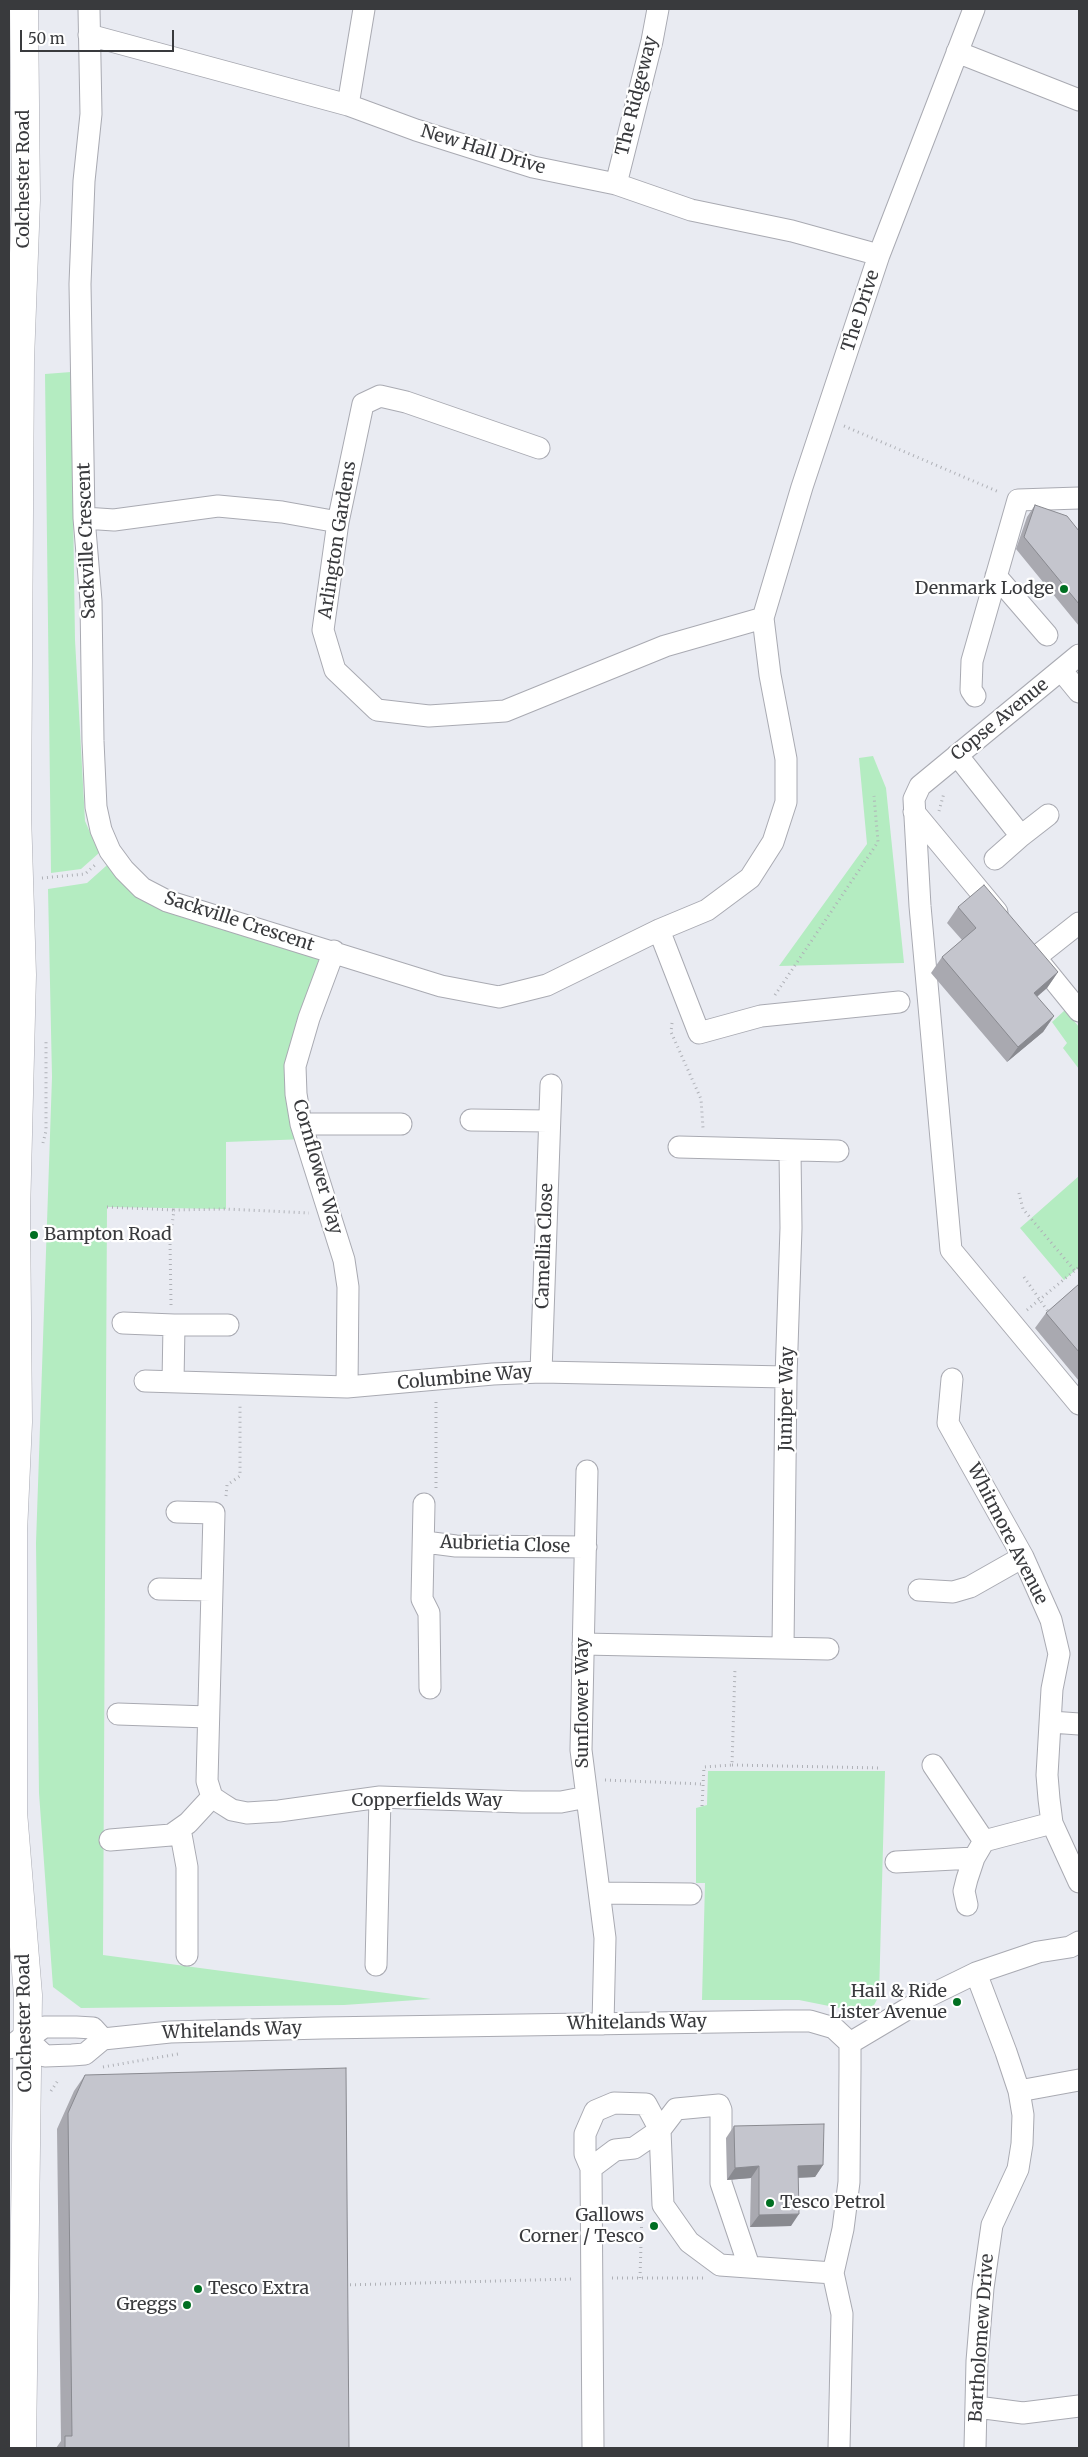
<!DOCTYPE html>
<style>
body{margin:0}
#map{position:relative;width:1088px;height:2457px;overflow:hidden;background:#e9ebf2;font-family:Merriweather,serif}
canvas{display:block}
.frame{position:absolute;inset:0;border:10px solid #393a3d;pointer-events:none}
.scale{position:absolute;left:20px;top:30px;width:154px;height:22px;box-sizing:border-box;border:2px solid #393a3d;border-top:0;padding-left:6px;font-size:15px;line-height:18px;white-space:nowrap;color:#393a3d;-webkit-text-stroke:4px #fff;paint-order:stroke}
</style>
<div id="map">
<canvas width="1088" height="2457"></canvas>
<div class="frame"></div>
<div class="scale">50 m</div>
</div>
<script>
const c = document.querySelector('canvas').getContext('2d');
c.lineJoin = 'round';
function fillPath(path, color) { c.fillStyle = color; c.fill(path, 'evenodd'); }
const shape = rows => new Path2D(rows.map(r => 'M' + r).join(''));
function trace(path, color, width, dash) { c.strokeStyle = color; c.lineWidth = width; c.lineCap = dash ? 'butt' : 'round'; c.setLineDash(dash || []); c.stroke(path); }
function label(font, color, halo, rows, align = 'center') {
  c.font = font + ' Merriweather,serif'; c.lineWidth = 4.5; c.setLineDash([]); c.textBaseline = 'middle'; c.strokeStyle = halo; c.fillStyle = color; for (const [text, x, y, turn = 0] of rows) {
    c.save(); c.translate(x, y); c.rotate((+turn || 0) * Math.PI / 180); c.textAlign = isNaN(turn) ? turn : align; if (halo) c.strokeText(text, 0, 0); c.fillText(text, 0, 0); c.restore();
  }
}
fillPath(shape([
 [71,372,75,640,85,821,99,853,81,869,51,873,45,374],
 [873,756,886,788,904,963,779,966,867,844,859,758],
 [115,858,142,888,334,951,295,1065,306,1139,226,1142,226,1209,107,1207,103,1955,431,1999,344,2005,81,2008,53,1987,39,1793,36,1543,52,1077,48,889,87,883],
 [1065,1010,1079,1027,1079,1069,1063,1048,1067,1043,1052,1022],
 [1079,1176,1079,1267,1064,1280,1020,1228],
 [708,1771,885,1771,879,1996,874,2005,859,2012,799,2000,702,2000,705,1883,696,1883,696,1808,707,1805]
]), '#b4ecc1');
const minor = shape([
 [89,9,91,114,84,181,80,284,84,518,91,601,93,741,96,807,101,830,110,851,124,870,142,888,167,901,441,986,499,997,547,985,659,930,707,910,750,878,773,842,786,802,786,759,770,675,763,618,802,487,879,255,974,9],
 [89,35,348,105,416,130,533,167,616,184,691,210,792,231,879,255],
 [957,52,1079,100],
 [348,105,364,9],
 [616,184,652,41,658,9],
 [539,448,406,402,380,396,363,404,338,522,323,630,335,670,377,710,429,716,505,711,665,646,763,618],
 [84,518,114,520,218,506,282,512,338,522],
 [996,576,1047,635],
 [1079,655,920,786,914,799,920,906,951,1250,1079,1404],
 [1061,670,1079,692],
 [975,696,971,690,972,661,1018,500,1079,498],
 [957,755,1021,836,995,859],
 [914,812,997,912],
 [1021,836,1048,815],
 [659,930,699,1033,761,1016,899,1002],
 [334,951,309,1018,295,1066,296,1094,301,1124,344,1260,348,1287,347,1387],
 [1036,957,1079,923],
 [1036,958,1079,1011],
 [471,1120,548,1121],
 [301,1124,401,1124],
 [679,1147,838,1151],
 [123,1323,174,1325,173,1382],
 [174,1325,228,1325],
 [541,1372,551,1085],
 [952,1379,948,1423,1023,1557,1051,1620,1059,1654,1052,1689,1047,1775,1049,1799,1052,1823,1079,1882],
 [145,1381,347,1387,493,1374,541,1372,786,1377],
 [587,1471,581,1750,605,1938,603,2024],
 [424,1504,422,1599,429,1613,430,1688],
 [177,1512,214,1513,207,1781,212,1797,221,1803,232,1810,247,1813,279,1811,380,1797,522,1802,561,1802,587,1797],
 [425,1542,456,1546,586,1547],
 [159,1589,211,1590],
 [919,1590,953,1592,970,1587,1023,1557],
 [583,1644,828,1649],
 [783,1648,786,1377,791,1228,790,1151],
 [118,1714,208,1717],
 [1051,1722,1079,1724],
 [933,1765,984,1841,974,1858,967,1879,964,1891,967,1905],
 [180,1829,187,1867,187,1955],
 [110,1840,171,1835,188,1823,212,1797],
 [984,1841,1052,1823],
 [896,1862,974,1858],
 [600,1893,691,1894],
 [376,1965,380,1797],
 [27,2039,44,2027,76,2027,93,2028,103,2039],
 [850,2043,929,1996,976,1973,1038,1952,1070,1947,1079,1942],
 [9,2048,24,2036,45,2056,72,2055,85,2054,103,2039,170,2032,322,2028,785,2021,810,2021,834,2028,850,2043,850,2069,849,2182,843,2229,833,2273,842,2314,839,2448],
 [1019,2091,1079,2080],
 [591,2168,615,2150,634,2148,660,2130,676,2109,719,2105,721,2110,721,2183,749,2266],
 [977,2407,1023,2413,1079,2406],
 [593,2448,591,2168,585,2154,585,2134,595,2111,614,2103,646,2104,660,2130,663,2205,689,2242,720,2265,833,2273],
 [975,2448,977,2361,983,2288,992,2225,1018,2169,1022,2144,1023,2115,1019,2091,1006,2052,976,1973]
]);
const highway = shape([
 [22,2448,28,1995,13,1812,13,1532,18,1422,16,1214,22,975,17,814,20,360,26,200,24,9]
]);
trace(minor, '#a9aab2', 23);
trace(highway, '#a9aab2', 29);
trace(shape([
 [844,426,999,492],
 [939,811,944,793],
 [42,878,85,874,95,865],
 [775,995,878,842,874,796],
 [672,1023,671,1032,701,1099,703,1128],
 [43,1143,46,1131,46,1042],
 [1019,1193,1023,1209,1075,1271],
 [107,1207,174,1210],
 [1024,1277,1049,1313],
 [171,1305,170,1241,174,1210,226,1209,309,1213],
 [1027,1310,1079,1267],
 [436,1488,436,1399],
 [226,1496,227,1485,240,1476,240,1404],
 [732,1765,881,1768],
 [605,1780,702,1784],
 [702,1806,704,1767,732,1765,735,1668],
 [103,2067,178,2054],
 [51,2091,59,2079],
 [612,2278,703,2278],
 [640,2278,642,2209],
 [345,2285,571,2279]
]), '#afb1b7', 3, [1, 4]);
trace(minor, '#fff', 21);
trace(highway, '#fff', 28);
fillPath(shape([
 [1035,505,1079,531,1079,626,1016,549,1027,517],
 [958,907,1058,972,1047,988,1037,997,1054,1016,1043,1032,1007,1062,931,973,942,957,962,940,947,923],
 [1079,1284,1079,1381,1035,1328,1046,1313],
 [85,2075,349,2448,56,2448,61,2441,57,2129,74,2091],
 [734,2126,823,2165,815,2177,798,2178,791,2226,750,2227,751,2178,727,2180,726,2138]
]), '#a9a9b0');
fillPath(shape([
 [1058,972,1047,988,1023,1008,1034,993],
 [1054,1016,1043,1032,1007,1062,1018,1047],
 [823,2165,815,2177,790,2178,798,2166],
 [759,2166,751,2178,727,2180,735,2168],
 [799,2214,791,2226,750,2227,759,2215]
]), '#898a90');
const building = shape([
 [1035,505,1067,516,1079,531,1079,604,1024,537,1035,505],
 [984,885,1058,972,1034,993,1054,1016,1018,1047,942,957,976,928,958,907,984,885],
 [1079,1284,1079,1352,1046,1313,1079,1284],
 [346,2068,349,2448,65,2448,65,2436,72,2436,68,2113,85,2075,346,2068],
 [824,2124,823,2165,798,2166,799,2214,759,2215,759,2166,735,2168,734,2126,824,2124]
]);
fillPath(building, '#c4c5cd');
trace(building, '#898a90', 1);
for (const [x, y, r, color] of [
 [1064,589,5,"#006f21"],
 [34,1235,5,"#006f21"],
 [957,2002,5,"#006f21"],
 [770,2203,5,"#006f21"],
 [654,2226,5,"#006f21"],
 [198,2289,5,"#006f21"],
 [187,2305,5,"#006f21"]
]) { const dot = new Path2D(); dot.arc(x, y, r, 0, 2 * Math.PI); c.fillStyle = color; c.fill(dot); trace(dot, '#fff', 2); }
label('18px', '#393a3d', '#fff', [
 ["The Ridgeway",637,96,-76],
 ["New Hall Drive",483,150,17],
 ["Colchester Road",24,179,-90],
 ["The Drive",861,311,-72],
 ["Arlington Gardens",338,540,-81],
 ["Sackville Crescent",87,541,-92],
 ["Copse Avenue",1000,720,-39],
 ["Sackville Crescent",239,922,18],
 ["Cornflower Way",317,1167,74],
 ["Camellia Close",545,1246,-88],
 ["Columbine Way",465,1378,-5],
 ["Juniper Way",787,1399,-89],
 ["Whitmore Avenue",1007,1534,63],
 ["Aubrietia Close",505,1545,2],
 ["Sunflower Way",583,1703,-90],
 ["Copperfields Way",427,1801],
 ["Colchester Road",25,2023,-91],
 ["Whitelands Way",637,2023,-1],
 ["Whitelands Way",232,2031,-2],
 ["Bartholomew Drive",982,2338,-86]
]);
label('18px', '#393a3d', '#fff', [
 ["Denmark Lodge",1054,589],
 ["Bampton Road",44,1235,"left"],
 ["Hail & Ride",947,1992],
 ["Lister Avenue",947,2013],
 ["Tesco Petrol",780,2203,"left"],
 ["Gallows",644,2216],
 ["Corner / Tesco",644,2237],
 ["Tesco Extra",208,2289,"left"],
 ["Greggs",177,2305]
], 'right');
</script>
